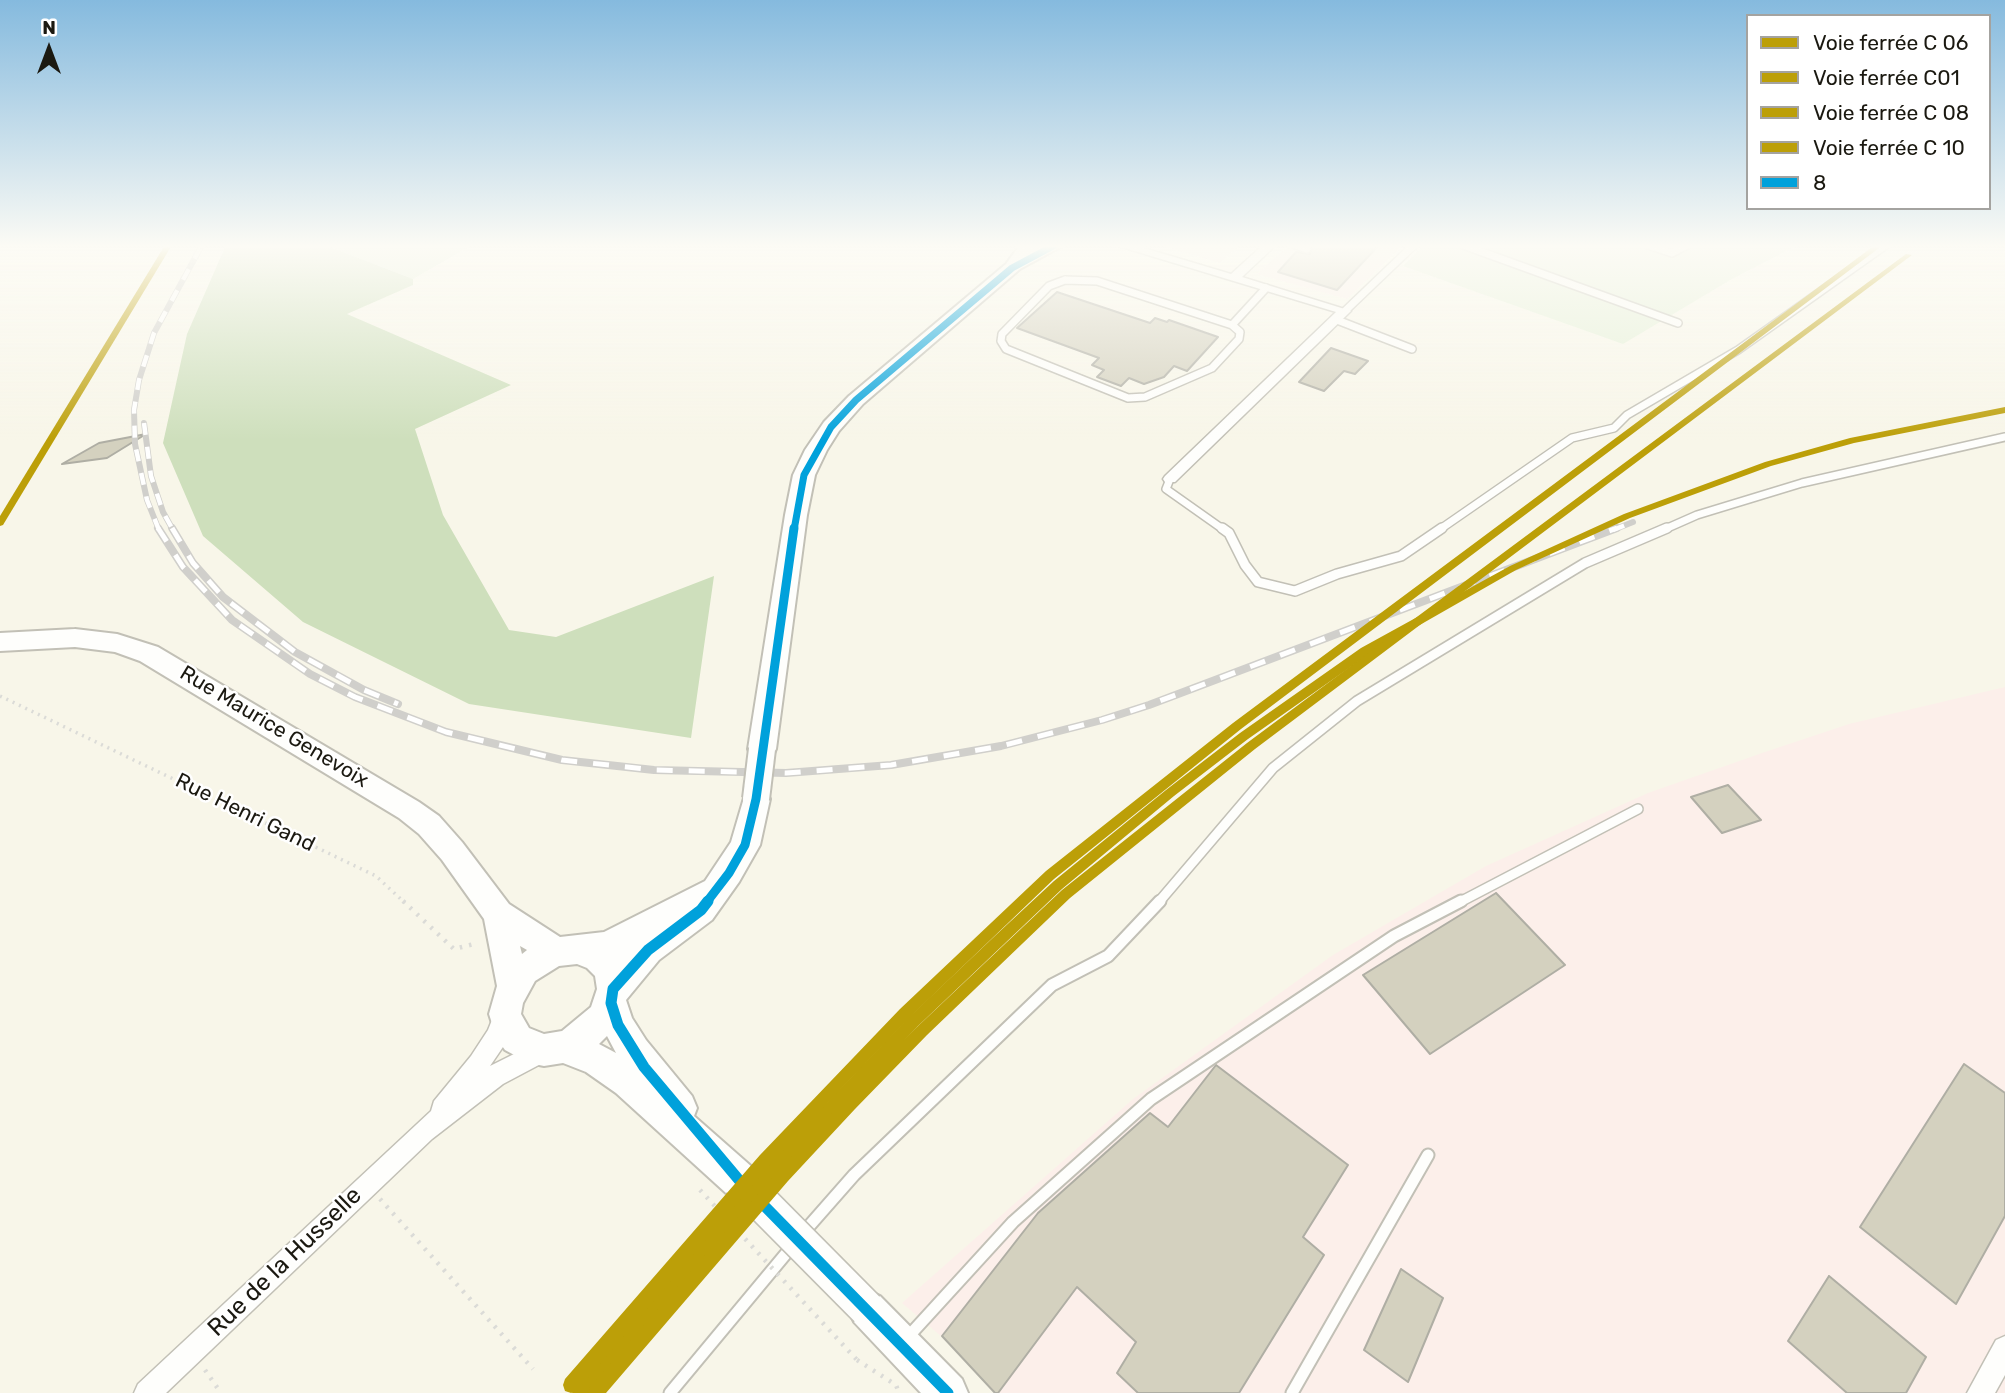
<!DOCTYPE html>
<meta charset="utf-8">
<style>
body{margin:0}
#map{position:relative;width:2005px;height:1393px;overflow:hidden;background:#f8f6e9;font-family:Rubik,sans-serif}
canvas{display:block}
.legend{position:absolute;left:1746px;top:14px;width:245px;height:196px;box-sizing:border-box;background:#fff;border:2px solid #a4a3a0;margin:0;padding:9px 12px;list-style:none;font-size:21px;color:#1b1911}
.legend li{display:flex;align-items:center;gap:14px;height:35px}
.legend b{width:35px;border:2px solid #a4a3a0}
.north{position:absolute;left:14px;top:14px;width:70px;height:70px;-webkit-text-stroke:5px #fff;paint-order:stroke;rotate:0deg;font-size:19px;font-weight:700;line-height:28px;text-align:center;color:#1b1911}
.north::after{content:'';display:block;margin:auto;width:24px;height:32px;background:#1b1911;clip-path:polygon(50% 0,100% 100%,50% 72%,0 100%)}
</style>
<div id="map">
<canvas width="2005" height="1393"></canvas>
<ul class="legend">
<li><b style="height:9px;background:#bc9f08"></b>Voie ferrée C 06</li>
<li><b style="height:9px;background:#bc9f08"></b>Voie ferrée C01</li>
<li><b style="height:9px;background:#bc9f08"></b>Voie ferrée C 08</li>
<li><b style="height:9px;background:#bc9f08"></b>Voie ferrée C 10</li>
<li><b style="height:9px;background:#00a1db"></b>8</li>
</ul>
<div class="north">N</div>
</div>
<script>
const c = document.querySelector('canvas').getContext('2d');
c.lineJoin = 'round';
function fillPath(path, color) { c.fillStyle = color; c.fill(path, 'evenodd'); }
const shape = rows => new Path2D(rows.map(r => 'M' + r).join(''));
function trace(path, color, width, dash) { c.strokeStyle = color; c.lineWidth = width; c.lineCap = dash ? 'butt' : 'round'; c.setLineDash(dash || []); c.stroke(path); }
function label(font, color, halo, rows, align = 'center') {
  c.font = font + ' Rubik,sans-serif'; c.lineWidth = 5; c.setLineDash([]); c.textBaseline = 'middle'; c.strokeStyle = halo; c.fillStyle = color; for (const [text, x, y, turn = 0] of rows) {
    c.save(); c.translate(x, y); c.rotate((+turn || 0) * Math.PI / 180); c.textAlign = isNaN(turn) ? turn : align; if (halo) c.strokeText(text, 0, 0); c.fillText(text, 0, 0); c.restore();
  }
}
fillPath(shape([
 [1159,245,1240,245,1220,263],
 [1289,245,1403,245,1347,299,1257,274],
 [2005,687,2005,1393,995,1393,942,1337,902,1303,1133,1099,1333,955,1486,866,1648,793,1765,752,1849,724]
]), '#fcefea');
fillPath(shape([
 [325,245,472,245,413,279],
 [1424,245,1798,245,1732,279,1623,344,1403,266]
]), '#e4f0d7');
fillPath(shape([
 [226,245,325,245,413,279,413,285,347,314,511,385,415,429,443,515,509,630,556,637,714,576,691,738,469,704,303,622,203,536,163,443,187,334]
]), '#cedfbc');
const building = shape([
 [1312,245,1379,245,1337,290,1278,272,1296,252,1310,254,1312,245],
 [1057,292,1150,323,1155,318,1167,322,1169,320,1218,337,1187,371,1174,366,1164,377,1144,384,1129,378,1121,386,1097,377,1104,370,1092,365,1099,358,1017,328,1057,292],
 [1331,348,1368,361,1355,374,1344,371,1324,391,1299,382,1331,348],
 [146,434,107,458,62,464,99,443,146,434],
 [1728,785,1761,820,1722,833,1691,797,1728,785],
 [1496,893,1565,965,1430,1054,1363,975,1496,893],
 [1964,1064,2005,1093,2005,1216,1956,1304,1860,1227,1964,1064],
 [1216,1065,1348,1165,1303,1237,1324,1255,1239,1393,1138,1393,1117,1373,1136,1342,1077,1287,998,1393,995,1393,942,1336,1038,1213,1150,1113,1168,1127,1216,1065],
 [1401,1269,1443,1298,1408,1382,1364,1350,1401,1269],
 [1829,1276,1926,1357,1906,1393,1847,1393,1788,1341,1829,1276]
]);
fillPath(building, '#d4d1bf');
trace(building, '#afaea4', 2);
const laneFar2 = shape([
 [1295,245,1307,249],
 [1463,245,1678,323],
 [1648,245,1672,253,1687,245],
 [1065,280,1097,281,1232,325,1240,332,1239,339,1212,368,1145,397,1128,398,1006,349,1001,341,1002,334,1049,286,1065,280],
 [1345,311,1414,245],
 [1337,320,1412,349],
 [1232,325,1266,288],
 [1170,479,1166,489,1224,530],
 [1439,530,1572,438,1614,428,1627,415,1738,350,1886,245],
 [1663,530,1697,515,1802,483,2005,437]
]);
const laneFar1 = shape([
 [1222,528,1229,533,1245,565,1258,582,1295,591,1337,574,1401,556,1442,528],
 [1158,903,1273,768,1357,701,1585,563,1667,528],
 [1458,903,1638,809]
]);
const lane = shape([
 [803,1233,854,1175,1052,985,1108,956,1160,901],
 [907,1338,1013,1222,1151,1099,1394,936,1461,901],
 [670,1393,794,1244],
 [1292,1393,1428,1155]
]);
const street = shape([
 [1115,245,1134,245,1231,274,1263,245,1276,245,1242,277,1351,311,1175,482,1165,482,1163,479,1165,476,1336,312,1115,245],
 [504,1007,512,1010,515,1017,505,1044,490,1066,544,1039,552,1042,555,1050,552,1058,503,1084,432,1139,166,1393,134,1393,138,1384,431,1111,434,1101,471,1056,488,1030,496,1010,504,1007],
 [2005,1336,2005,1375,1995,1393,1967,1393,1996,1340,2005,1336]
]);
const secondary = shape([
 [1020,245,1038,245,1036,248,1041,245,1064,245,1020,269,863,404,839,431,827,450,815,475,807,515,776,749,772,757,762,760,752,757,748,749,785,515,793,475,805,450,824,422,849,396,1006,264,1020,245],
 [75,629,117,634,158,647,419,802,439,816,462,842,509,904,560,937,604,932,705,881,731,842,746,791,756,787,766,791,770,799,760,845,739,882,712,920,659,960,626,1000,632,1018,646,1040,692,1096,697,1108,694,1116,752,1167,757,1180,752,1193,739,1198,726,1193,616,1093,586,1072,563,1063,544,1066,529,1063,505,1050,497,1039,489,1014,497,986,484,919,442,860,419,834,399,818,140,661,115,652,75,647,0,651,0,633,75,629],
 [520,946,527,950,522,954,520,946],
 [577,964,587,968,595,976,597,989,591,1007,562,1031,544,1034,529,1028,521,1014,523,1003,535,981,559,966,577,964],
 [607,1036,616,1053,599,1044,607,1036],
 [867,1290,880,1296,962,1379,968,1393,921,1393,854,1322,848,1309,854,1296,867,1290]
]);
trace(laneFar2, '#c2c0b6', 10);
trace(laneFar1, '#c2c0b6', 12);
trace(lane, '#c2c0b6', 15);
trace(street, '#c2c0b6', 3);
trace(secondary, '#c2c0b6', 4);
trace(shape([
 [0,696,376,876,405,903]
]), '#dbdbd7', 3.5, [2, 5]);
trace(shape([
 [403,901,454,949,474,944],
 [380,1199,533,1369],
 [857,1360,896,1385,899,1393],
 [205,1370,221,1393]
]), '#dbdbd7', 4.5, [2.5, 7]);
trace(laneFar2, '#fefefc', 7);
trace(laneFar1, '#fefefc', 9);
trace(lane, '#fefefc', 11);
fillPath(street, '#fefefc');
fillPath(secondary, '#fefefc');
const railFar1 = shape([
 [144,423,151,476,163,512,173,530],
 [159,530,147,500,135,444,134,410,139,380,154,333,202,245],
 [1613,530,1633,522]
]);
const rail = shape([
 [158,528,183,567,232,620,310,674,355,697,446,732,562,760,654,770,786,773,891,765,1001,746,1102,720,1149,705,1617,528],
 [172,528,193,563,223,597,295,652,364,690,398,704]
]);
trace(railFar1, '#d0cfcb', 6);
trace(rail, '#d0cfcb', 8);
trace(railFar1, '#fff', 4.5, [12]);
trace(rail, '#fff', 5, [16]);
const secondaryBridgeFar1 = shape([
 [756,799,762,749]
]);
const secondaryBridge = shape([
 [739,1180,867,1309]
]);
trace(secondaryBridgeFar1, '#c2c0b6', 30, []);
trace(secondaryBridge, '#c2c0b6', 38, []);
trace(shape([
 [700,1190,857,1360]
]), '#dbdbd7', 4.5, [2.5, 7]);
trace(secondaryBridgeFar1, '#fefefc', 26);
trace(secondaryBridge, '#fefefc', 35);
trace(shape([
 [794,530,804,475,831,427,856,400,1012,268,1055,245]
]), '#00a1db', 7);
trace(shape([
 [706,903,729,873,745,845,756,799,794,528]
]), '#00a1db', 9);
trace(shape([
 [708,901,701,910,648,950,613,989,611,1003,618,1025,644,1067,739,1180,948,1393]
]), '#00a1db', 11);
fillPath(shape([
 [2005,407,2005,413,1854,443,1771,466,1630,518,1516,570,1369,654,1248,739,1174,796,1062,889,918,1026,779,1173,590,1393,572,1393,574,1387,769,1163,908,1018,998,933,1054,881,1166,790,1240,733,1361,648,1510,566,1624,514,1765,462,1850,438,2005,407]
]), '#bc9f08');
fillPath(shape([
 [1906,254,1912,255,1255,749,1070,898,927,1035,855,1109,788,1181,606,1393,588,1393,590,1387,778,1171,845,1099,917,1027,1062,890,1247,743,1906,254]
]), '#bc9f08');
fillPath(shape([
 [1875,245,1883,245,1241,729,1054,879,910,1017,837,1093,770,1165,577,1391,571,1393,565,1391,563,1385,565,1379,760,1155,900,1009,1046,871,1233,723,1875,245]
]), '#bc9f08');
fillPath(shape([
 [165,245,172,245,3,525,0,526,0,516,165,245]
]), '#bc9f08');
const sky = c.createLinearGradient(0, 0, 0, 440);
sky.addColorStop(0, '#85bade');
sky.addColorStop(0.56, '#fcfbf5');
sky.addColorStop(1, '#fcfbf500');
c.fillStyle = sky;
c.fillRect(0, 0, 2005, 440);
label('21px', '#1b1911', '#fff', [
 ["Rue Maurice Genevoix",274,727,31],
 ["Rue Henri Gand",245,813,26]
]);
label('24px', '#1b1911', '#fff', [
 ["Rue de la Husselle",285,1262,-44]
]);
</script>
